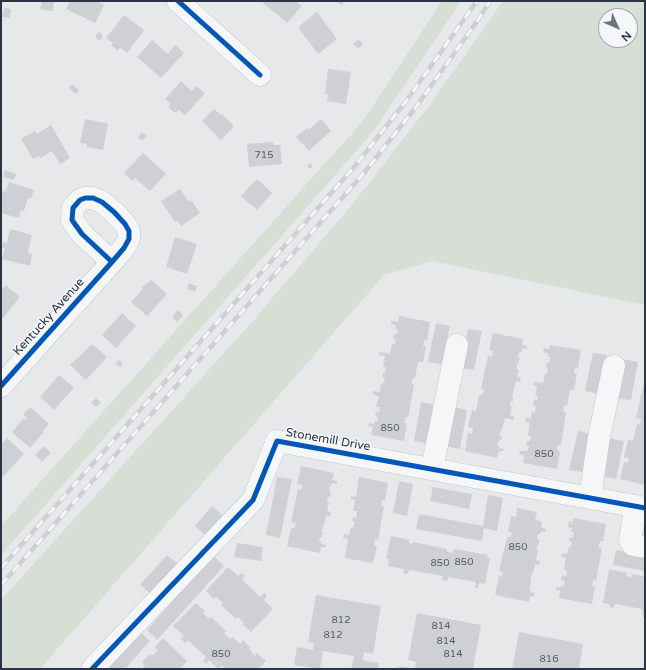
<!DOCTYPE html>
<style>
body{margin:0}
#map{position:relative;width:646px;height:670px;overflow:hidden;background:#e6e8ea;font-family:"Varela Round",sans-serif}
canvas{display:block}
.frame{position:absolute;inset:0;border:2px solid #2b3445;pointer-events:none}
.north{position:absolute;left:598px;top:8px;width:40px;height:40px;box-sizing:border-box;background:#f4f6f9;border:1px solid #a4a8b1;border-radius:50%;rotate:135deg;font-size:11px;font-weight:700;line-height:16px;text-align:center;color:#2b3445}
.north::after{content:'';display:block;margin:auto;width:14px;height:18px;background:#6c737f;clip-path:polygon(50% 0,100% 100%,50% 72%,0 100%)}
</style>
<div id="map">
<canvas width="646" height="670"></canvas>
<div class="frame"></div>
<div class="north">N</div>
</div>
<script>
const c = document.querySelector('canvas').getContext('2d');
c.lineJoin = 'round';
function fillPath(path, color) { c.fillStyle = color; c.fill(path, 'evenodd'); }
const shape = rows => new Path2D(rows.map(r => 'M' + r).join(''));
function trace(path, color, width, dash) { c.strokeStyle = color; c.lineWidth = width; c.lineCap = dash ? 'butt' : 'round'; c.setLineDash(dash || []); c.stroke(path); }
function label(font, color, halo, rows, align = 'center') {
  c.font = font + ' "Varela Round",sans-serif'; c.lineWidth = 3; c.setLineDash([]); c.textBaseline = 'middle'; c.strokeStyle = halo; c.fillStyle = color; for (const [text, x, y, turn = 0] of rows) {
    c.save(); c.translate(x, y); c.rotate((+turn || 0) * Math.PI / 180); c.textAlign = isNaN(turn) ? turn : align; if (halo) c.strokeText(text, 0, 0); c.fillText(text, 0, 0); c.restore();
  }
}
fillPath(shape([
 [442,1,461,1,373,132,1,555,1,526,362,122],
 [503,1,645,1,645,305,432,261,384,275,40,669,1,669,1,600,251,323,351,206,429,106],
 [606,16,630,16,630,40,606,40]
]), '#d6ded6');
fillPath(shape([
 [42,1,54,1,53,11,40,9],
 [70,1,98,1,104,5,95,23,66,9],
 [263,1,296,1,302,6,287,23,262,2],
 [337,1,345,1,341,5],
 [4,8,11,9,10,18,2,17],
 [317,12,337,39,318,54,298,27],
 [124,15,144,30,127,53,120,48,118,51,111,45,113,43,106,38],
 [99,32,103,36,100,41,95,37],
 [359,39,363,44,358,48,353,44],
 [152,40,168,54,175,45,184,53,161,78,137,57],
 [328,69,351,72,346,104,327,101,328,94,325,94],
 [181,81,192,91,196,86,205,93,185,115,179,110,175,113,168,107,171,104,165,99],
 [73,84,79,91,75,94,69,87],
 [214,109,221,115,222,114,234,126,221,140,202,121],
 [85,119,108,124,103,150,87,147,87,144,80,143],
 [321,119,331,131,309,151,296,137,307,128,308,130],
 [51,125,70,158,60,164,52,151,40,158,39,156,33,159,21,139,35,131,37,134],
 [142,132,147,136,142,141,138,137],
 [273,142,273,145,280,145,282,164,249,167,247,144],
 [143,153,166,174,150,191,135,178,133,181,124,173],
 [310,163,313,166,310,169,307,166],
 [5,170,16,174,14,180,3,177],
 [257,179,272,193,257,210,241,196],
 [9,182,34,190,31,199,28,198,24,211,21,210,19,218,1,213,1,199,3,191,6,192],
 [180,189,189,202,191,200,200,213,181,226,177,220,175,222,161,201],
 [10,229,32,235,28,253,32,254,30,266,2,259,5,248,2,247,3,242,7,243],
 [175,237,197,244,187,274,166,267],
 [151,280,167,294,147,316,131,302,143,289,141,288],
 [189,283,197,286,195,292,187,289],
 [6,285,20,297,3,318,1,316,1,291],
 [178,310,183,315,177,322,172,317],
 [122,313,136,326,116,348,102,335],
 [399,316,430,322,427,341,424,340,423,346,426,346,423,362,418,362,415,378,413,378,411,383,414,384,408,418,406,417,404,423,407,423,404,441,371,435,373,427,368,426,369,423,374,424,374,421,377,422,378,417,375,416,376,412,379,412,380,407,376,407,379,396,373,395,373,391,380,392,381,384,383,384,385,378,382,377,383,373,385,373,386,367,383,367,385,356,379,355,380,352,390,354,392,344,395,345,396,339,393,339,394,334,397,334,398,329,395,329,396,325,391,324,391,321,398,322],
 [436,323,450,326,442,364,428,362],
 [468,329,482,331,474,370,460,368],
 [493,333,523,339,522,345,527,346,527,349,522,349,521,352,519,352,518,357,520,358,516,369,519,369,517,377,521,378,520,382,516,381,512,397,513,397,513,402,511,401,510,407,512,407,510,415,514,417,514,420,505,418,502,430,501,430,499,435,502,436,501,440,499,440,497,446,499,446,499,448,504,449,503,451,499,451,497,458,465,451,468,433,472,434,473,428,468,427,472,410,476,411,479,395,483,395,484,390,481,389,488,356,492,357,493,351,489,350],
 [92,344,107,357,86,380,70,365],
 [550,345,581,350,578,368,575,367,574,373,577,374,574,390,570,390,567,406,564,405,563,411,566,412,561,445,558,445,557,450,560,451,557,469,523,463,524,455,519,454,520,451,528,451,529,445,526,445,527,441,530,441,531,436,528,435,530,423,525,422,526,418,531,419,532,411,535,412,536,406,533,406,534,400,537,401,538,396,535,396,537,386,533,385,534,382,543,383,545,374,547,374,548,368,546,367,547,363,549,363,550,357,548,356,548,353,543,352,544,348,549,349],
 [593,353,607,355,599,394,585,391],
 [623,359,638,362,631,400,616,398],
 [119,360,123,364,120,367,115,364],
 [59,375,74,388,54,410,40,397],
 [644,383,645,383,645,485,620,479,624,462,628,463,629,458,624,457,628,440,633,441,637,424,640,425,641,419,636,418],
 [96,398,101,403,96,407,91,403],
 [421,402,435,405,428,444,414,441],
 [30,407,49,424,43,431,44,432,30,448,12,432,23,419,25,420,27,418,23,415],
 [453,407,467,410,460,449,445,446],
 [578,431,592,434,584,472,569,470],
 [7,438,24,454,3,477,1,475,1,445],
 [609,438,624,441,616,479,601,476],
 [44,446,51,453,42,462,35,455],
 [301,466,334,473,332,480,337,481,337,484,332,483,331,486,330,486,329,491,331,492,330,497,328,496,327,501,329,502,327,511,331,512,330,516,326,516,324,525,323,525,321,531,323,532,322,537,320,537,319,541,322,542,321,544,326,545,326,547,321,547,320,553,287,546,291,528,295,528,296,523,291,522,298,489,301,490,302,485,297,484],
 [277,477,292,479,280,538,266,535],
 [359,477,388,483,385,500,382,500,381,506,384,506,378,540,375,539,374,545,377,546,373,563,345,558,348,539,343,538,344,534,349,535,351,527,353,528,355,521,352,521,353,517,356,518,357,511,353,511,355,500,351,499,351,496,356,497],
 [399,481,413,484,407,516,393,513],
 [433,487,472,494,469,509,430,501],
 [488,495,503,498,497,531,484,528,482,541,416,529,419,514,483,526],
 [212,506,223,516,205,535,195,526],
 [517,508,537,512,535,520,542,522,541,528,546,529,545,532,541,531,540,534,538,534,537,539,540,540,536,550,538,550,536,560,540,561,539,565,535,564,533,573,532,573,530,579,532,579,529,589,531,589,530,592,535,593,534,597,530,596,529,602,495,595,499,576,502,577,503,572,499,571,507,537,510,538,512,533,508,532,511,516,516,517],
 [573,518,606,524,603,541,600,541,598,547,602,548,596,581,593,580,592,586,595,586,592,604,559,598,560,590,556,590,556,587,561,587,562,586,564,586,565,581,561,580,562,575,566,576,567,571,564,570,566,558,561,557,562,553,567,554,569,547,571,547,572,542,569,541,570,537,573,538,574,532,571,532,572,528,568,527,569,521,573,522],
 [391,536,409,540,409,543,413,544,413,542,447,549,447,552,453,553,454,549,488,555,487,558,490,559,485,584,479,583,478,588,475,588,476,582,448,577,447,581,442,580,443,576,409,570,408,574,403,573,404,569,388,566,389,559,386,559],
 [237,543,263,547,261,561,234,557],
 [616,550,645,556,645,571,613,565],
 [167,555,178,564,151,594,140,585],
 [213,556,224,566,157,640,147,630],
 [228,567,238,576,241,573,245,576,242,579,260,597,264,593,267,596,264,600,273,609,251,632,243,625,244,623,238,617,236,619,221,605,223,603,216,597,214,599,206,591],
 [609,569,627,573,626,576,632,577,633,574,645,577,645,619,643,618,642,609,615,604,614,608,609,607,610,604,603,603],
 [316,595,381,606,373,654,364,652,363,660,379,663,378,669,351,669,354,656,323,651,320,669,294,665,297,647,313,650,314,643,308,642],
 [196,603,205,611,203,613,209,619,211,617,226,631,224,633,230,639,232,637,240,644,243,640,250,647,249,649,255,656,257,653,266,661,258,669,225,669,222,666,218,669,209,660,206,664,203,660,206,657,188,640,185,643,181,639,184,636,173,626],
 [417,613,481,625,473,669,415,669,416,662,408,660],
 [140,632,150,641,125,669,106,669],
 [519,632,583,644,579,669,512,669],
 [163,638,187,661,180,669,141,669,145,665,142,662,150,654,152,656,158,650,155,647],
 [399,666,411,668,411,669,398,669]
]), '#ced0d3');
const minor = shape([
 [178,1,260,75],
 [1,386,112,262,124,248,129,239,129,231,125,224,114,212,102,202,93,198,85,198,80,200,73,208,72,220,82,234,112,262],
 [432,469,457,345],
 [590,498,599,437,614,366],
 [636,506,630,540,633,545,645,547],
 [92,669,253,500,277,441,645,508]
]);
trace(minor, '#c4c6c8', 23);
trace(minor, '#f5f6f7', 22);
const rail = shape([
 [1,568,355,166,407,100,477,1],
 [1,585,364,173,416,107,478,20,490,1]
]);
trace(rail, '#cecfd2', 4.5);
trace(rail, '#f4f6f9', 3, [9]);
trace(shape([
 [178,1,260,75],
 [1,386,112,262,124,248,129,239,129,231,125,224,114,212,102,202,93,198,85,198,80,200,73,208,72,220,82,234,112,262],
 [92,669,253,500,277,441,645,508]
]), '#0057b8', 5);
label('10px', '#545c69', null, [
 ["715",264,155],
 ["850",390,428],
 ["850",544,454],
 ["850",518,547],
 ["850",464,562],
 ["850",440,563],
 ["812",341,620],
 ["814",441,626],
 ["812",333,635],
 ["814",446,641],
 ["850",221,654],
 ["814",453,654],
 ["816",549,659]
]);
label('12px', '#2b3445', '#f4f6f9', [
 ["Kentucky Avenue",49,317,-48],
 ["Stonemill Drive",328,440,10]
]);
</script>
